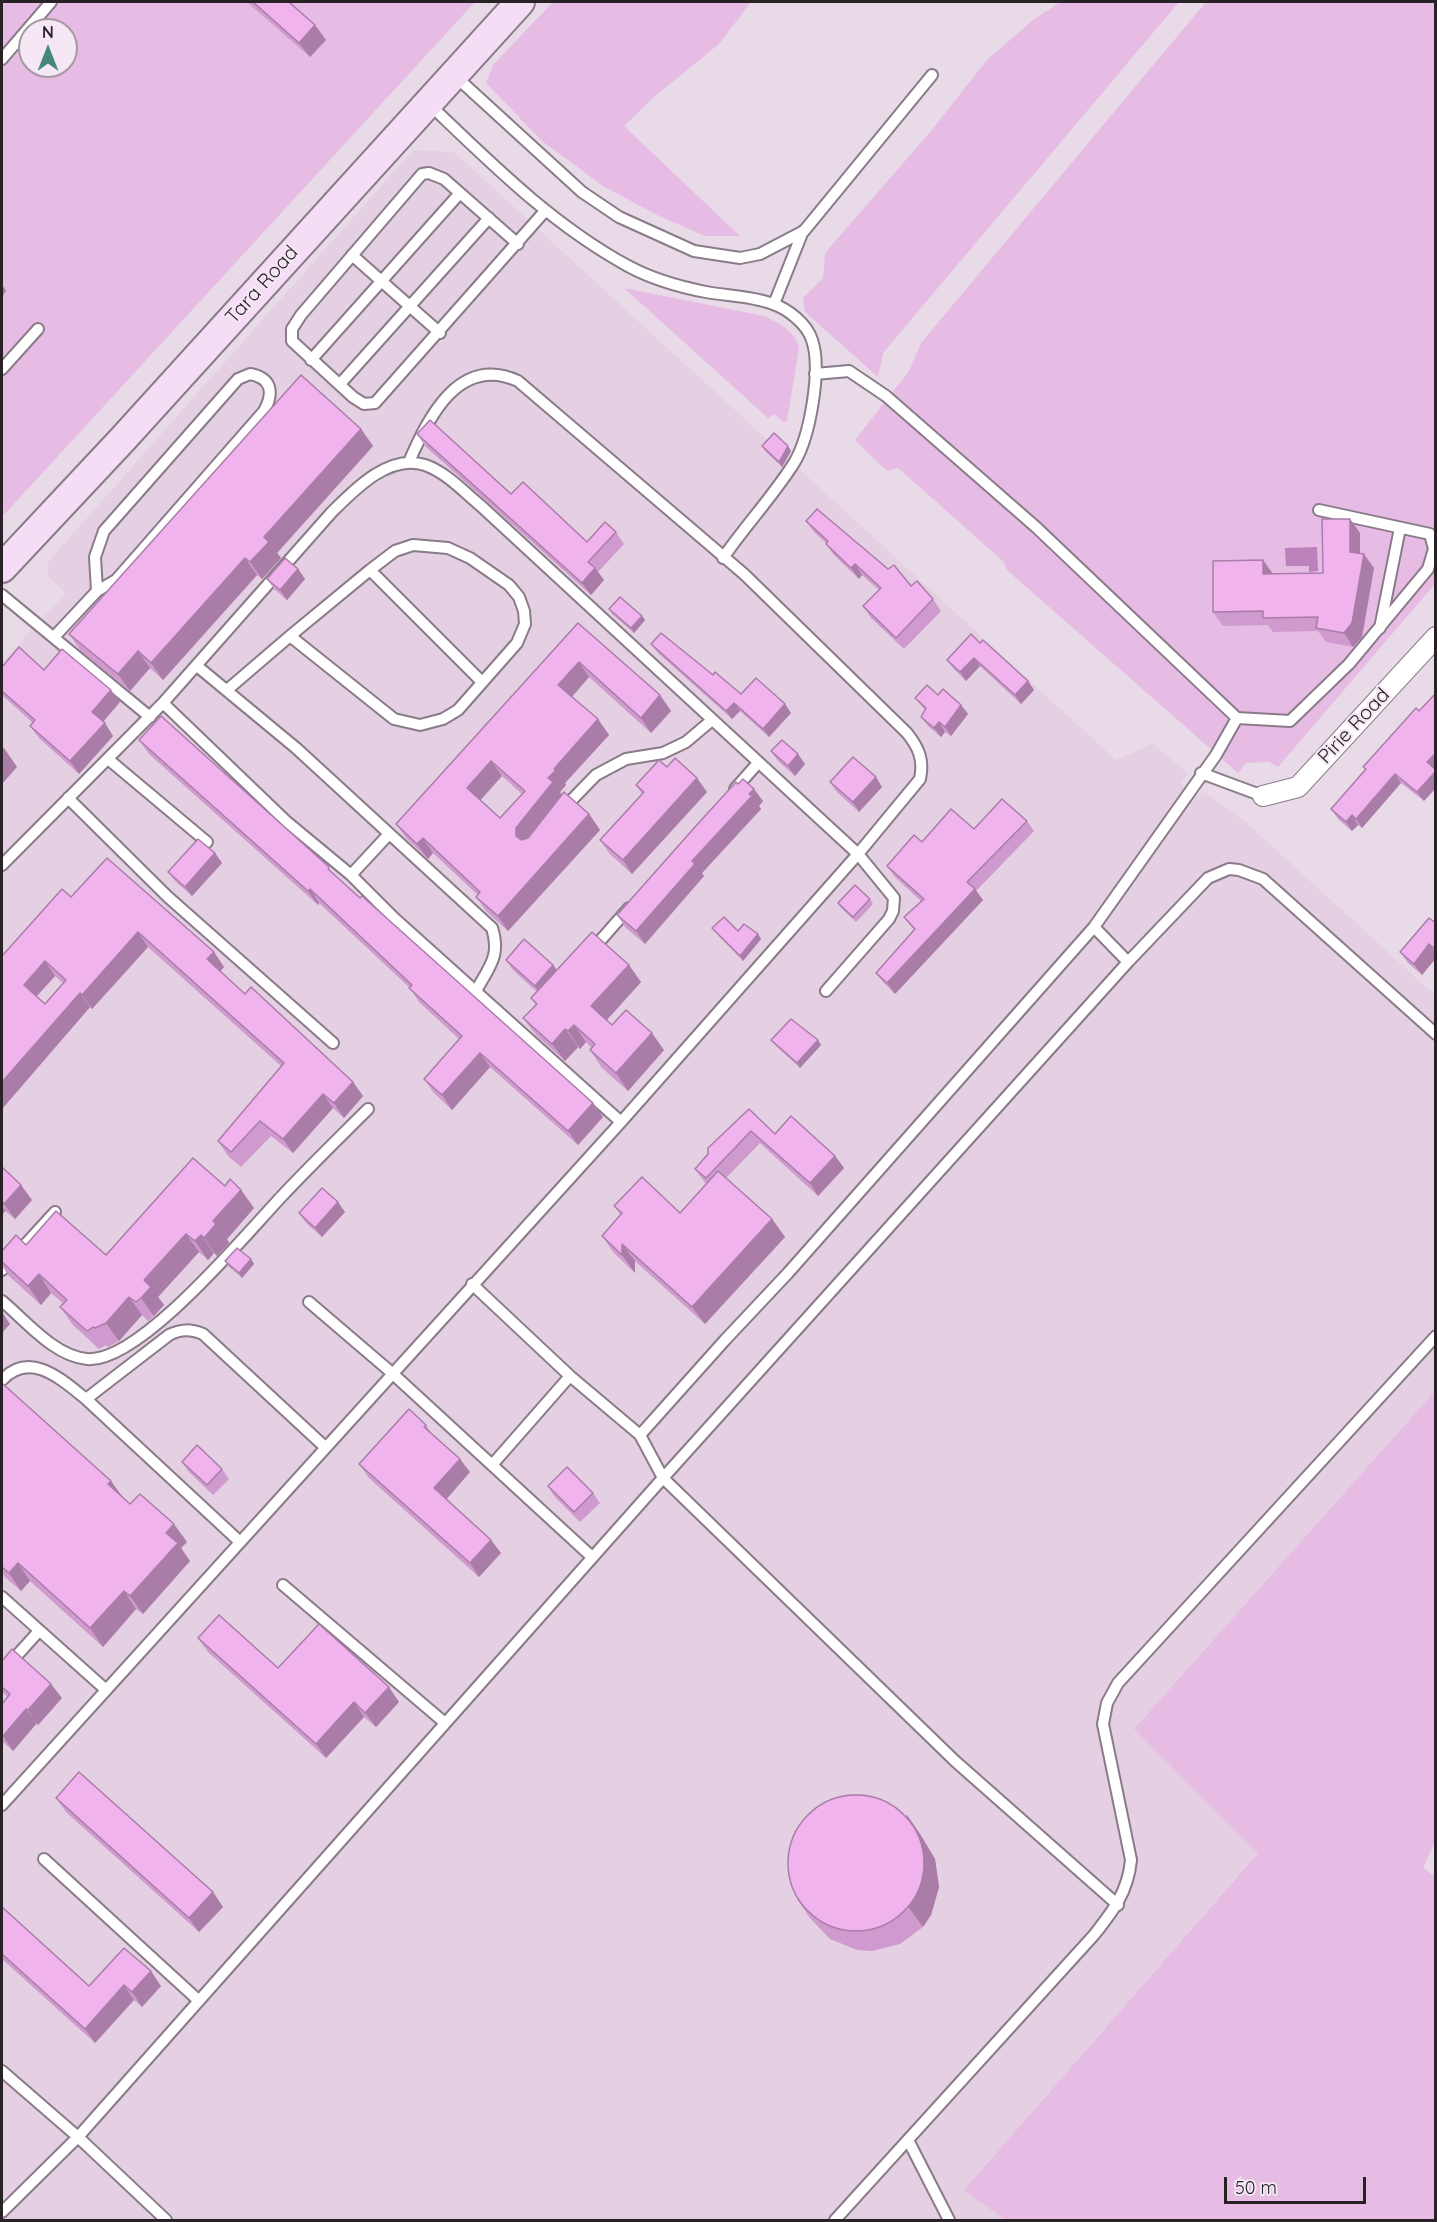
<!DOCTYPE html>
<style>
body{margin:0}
#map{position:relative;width:1437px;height:2222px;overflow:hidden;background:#e9dae8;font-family:Quicksand,sans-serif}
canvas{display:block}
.frame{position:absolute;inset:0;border:3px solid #282227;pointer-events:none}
.north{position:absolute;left:18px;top:18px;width:60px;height:60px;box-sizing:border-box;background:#f6e7f5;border:2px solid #a498a3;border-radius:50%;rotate:0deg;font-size:16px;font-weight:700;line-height:24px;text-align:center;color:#282227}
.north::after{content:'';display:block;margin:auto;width:21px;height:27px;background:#458779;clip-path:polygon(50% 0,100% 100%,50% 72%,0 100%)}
.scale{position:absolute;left:1224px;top:2177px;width:142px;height:27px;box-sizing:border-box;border:3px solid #282227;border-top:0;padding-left:8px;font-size:18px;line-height:21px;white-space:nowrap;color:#282227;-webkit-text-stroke:4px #f6e7f5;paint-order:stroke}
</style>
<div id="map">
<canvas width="1437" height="2222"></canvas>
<div class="frame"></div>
<div class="north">N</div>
<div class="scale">50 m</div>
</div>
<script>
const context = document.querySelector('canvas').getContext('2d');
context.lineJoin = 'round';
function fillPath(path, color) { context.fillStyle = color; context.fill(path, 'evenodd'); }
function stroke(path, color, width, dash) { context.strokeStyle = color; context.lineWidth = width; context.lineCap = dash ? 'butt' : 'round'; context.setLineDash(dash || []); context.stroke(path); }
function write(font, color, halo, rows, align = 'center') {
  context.font = font + ' Quicksand,sans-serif'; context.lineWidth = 4.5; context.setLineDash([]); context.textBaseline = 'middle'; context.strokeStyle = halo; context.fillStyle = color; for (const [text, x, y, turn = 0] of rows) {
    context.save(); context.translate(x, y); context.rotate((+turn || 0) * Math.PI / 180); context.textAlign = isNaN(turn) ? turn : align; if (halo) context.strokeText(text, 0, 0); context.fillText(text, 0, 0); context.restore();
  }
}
fillPath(new Path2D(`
 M413 150 454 152 1116 760 1153 744 1188 773 1181 783 1189 791 1197 797 1203 791 1242 819 1435 995V1391L1134 1729 1258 1852 964 2190 1005 2220H2V662L66 593 48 576V562Z`), '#e4cfe3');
fillPath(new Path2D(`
 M2 2H475L2 517ZM30 30H66V66H30Z
 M553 2H751L719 44 654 97 624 126 740 236H705L657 215 603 186 542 141 486 83 493 65Z
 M1060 2H1179L883 353 878 377 805 312 803 298 823 278 825 253 931 131 987 60 1033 20Z
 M1206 2H1435V584L1278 767 1269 762 1246 763 1238 773 1007 570 1003 561 898 468 887 471 855 440 909 371 921 343Z
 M624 288 764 316C780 324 794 330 799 348L787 421 784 422 774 414 768 418Z
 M1435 1391 1436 1839 1423 1868 1436 1877 1435 2220H1005L964 2190 1258 1853 1134 1729Z`), '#e6bce4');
fillPath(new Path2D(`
 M1317 547 1318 571 1309 572V566H1286L1285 548Z`), '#bb81ba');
const lane = new Path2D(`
 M2 59 51 2
 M454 75 582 192 619 217 694 251 740 258 760 254 804 231 932 75
 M428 103C491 163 551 224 628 266 652 279 680 287 706 292 728 296 752 296 773 304 788 309 807 324 812 340 822 369 810 437 794 463 774 495 745 526 723 558
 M518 244 444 179 429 173 422 174 301 315 292 329V341L353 397 364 404 375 403 545 211
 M352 255 440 333
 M774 304 803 231
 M311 360 460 193
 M2 369 38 329
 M340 384 489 218
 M370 570 482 682
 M2 595 150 717
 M1380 628 1400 528
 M54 637 97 591 116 580 264 411C274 393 272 378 250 374L238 379 104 531 95 557 97 591
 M197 666 296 748 492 928C501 956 489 967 476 991
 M227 690 290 636 370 570 395 551 413 545 448 548 470 558 509 585 519 597 524 611 525 624 517 643 458 710 443 719 420 725 394 719 290 636
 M163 703 287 822 351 875 394 918 621 1122
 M1237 718 1290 721 1349 664 1428 569 1434 549 1430 534 1319 510
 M108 759 207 842
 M1201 773 1263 796
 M735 789 758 763
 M68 798 168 897 333 1043
 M562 810 596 775 626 759 663 753 686 742 712 720
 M2 865 163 703 331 513C354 490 389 453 425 465 446 472 465 493 481 506L858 854 894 898 893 911 889 919 826 991
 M351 875 389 834
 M1094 927 1128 962
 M592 950 629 908
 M2 1270 55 1212
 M472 1284 570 1376 640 1435 663 1478 955 1761 1118 1905
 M2 1301C26 1321 54 1356 87 1359 139 1364 246 1234 282 1196 310 1166 339 1138 368 1109
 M309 1302 392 1373 592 1557
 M2 1380C30 1350 61 1379 86 1399L240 1542
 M86 1399 169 1335C181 1329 190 1329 203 1334L325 1447
 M640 1435 725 1340 788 1273 1094 927 1216 755 1237 718 1037 528 886 396 849 371 815 374
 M492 1465 570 1376
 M283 1585 445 1723
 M2 1597 105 1689
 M2 1672 39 1631
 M2 1805 621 1122 858 854 920 779C924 760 919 748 907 733L744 574 518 381C459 354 428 418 409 462
 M44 1859 198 2000
 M2 2071 78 2137 166 2220
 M908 2140 949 2220
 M2 2212 78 2137 663 1478 1128 962 1208 878 1229 869 1239 870 1263 879 1436 1034
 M835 2220 1094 1935C1113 1911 1128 1892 1131 1860L1103 1724 1107 1703 1118 1683 1436 1336`);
const street = new Path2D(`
 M1263 796 1298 787 1436 637`);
const secondary = new Path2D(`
 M2 568 122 440 520 2`);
stroke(lane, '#897b88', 14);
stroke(street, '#897b88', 22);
stroke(secondary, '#897b88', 32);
stroke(lane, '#fff', 10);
stroke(street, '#fff', 20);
stroke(secondary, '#f5def5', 28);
fillPath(new Path2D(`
 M247 2H289L315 25 326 40 310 57Z
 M361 429 373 446 277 553 281 558 262 579 257 575 163 680 150 668 130 691 81 651 69 634Z
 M417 434 587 542 616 532 624 544 598 572 604 580 591 595 425 446Z
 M762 446H788L791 451 782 467 765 451Z
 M1350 519 1360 533V553L1374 568 1362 637 1353 647 1326 642 1318 631 1273 632 1268 625 1223 626 1213 612 1272 574 1323 573Z
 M806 521 888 569 911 586 933 599 941 611 904 649 871 618 863 606 879 590 862 575 859 579 834 555 826 544V543L814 532Z
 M298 569 305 579 287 600 274 589 267 579Z
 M609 609 642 616 645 620 634 633 612 614Z
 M578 623 660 695 671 711 651 733 589 677 572 697 609 735 565 783 566 785 560 792 562 795 589 814 600 830 508 931 487 912 476 897 478 895 433 853 428 859 407 839 396 824ZM502 776 522 794 500 818 480 800Z
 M980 643 1028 681 1034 690 1021 704 980 666 966 681 953 668 947 660Z
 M651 644 713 675 741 694 785 704 791 713 769 737 740 711 732 719 657 652Z
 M2 667 44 670 120 702 103 722 113 736 79 774 39 738 30 726 33 723 2 695Z
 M938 695 961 705 968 714 951 736 945 732 941 737 928 726 921 717 925 710 915 698Z
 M1419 711 1424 801 1401 783 1362 828 1358 825 1352 831 1338 819 1331 809 1365 770 1363 767Z
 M139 740 336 877 593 1103 603 1117 578 1145 490 1067 452 1110 434 1093 424 1079 459 1039 419 1002 410 988 319 903 318 905 149 754Z
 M771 751 805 764 795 776 778 761Z
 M667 767 707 792 632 874 610 854 600 840 642 794 636 785Z
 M830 782 882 787 859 812 837 792Z
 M738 784 763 801 759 806 761 809 702 873 704 876 645 944 626 928 617 915Z
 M1027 821 1034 831 976 891 983 900 895 994 884 983 876 973 914 930 904 917 921 901 895 877 887 866 922 842 974 829Z
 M215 853 222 863 192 896 175 881 168 872Z
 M71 897 214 952 224 967 220 971 245 994 353 1082 363 1096 344 1118 333 1108 293 1153 271 1136 241 1167 228 1156 218 1141 281 1066 148 947 92 1009 90 1007 2 1109V956ZM55 976 63 983 45 1004 37 996Z
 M870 899 873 904 856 922 841 908 838 903Z
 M1436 923V958L1422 975 1408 963 1400 952Z
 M712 928 738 931 758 934 761 939 743 961 716 933Z
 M506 960 553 965 557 970 641 982 607 1020 612 1025 664 1050 628 1091 602 1068 590 1050 592 1048 586 1042 580 1049 578 1047 565 1061 536 1035 523 1018 536 1005 531 998 537 992 513 970Z
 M771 1040 821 1045 800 1068 775 1045Z
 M749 1109 775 1134 835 1156 844 1168 818 1196 760 1143 726 1178 772 1219 785 1237 705 1324 635 1261V1273L614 1253 602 1236 621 1215 614 1206 680 1213 706 1184 695 1169Z
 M2 1167 32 1200 15 1219 5 1211 2 1215Z
 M225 1186 241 1190 254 1208 227 1239 229 1243 217 1256 214 1253 208 1260 199 1252 158 1297 164 1305 154 1316 148 1321 142 1315 119 1341 108 1347 106 1345 99 1349 73 1325 60 1307 63 1303 51 1293 41 1305 9 1276 2 1266V1251L26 1245 106 1255Z
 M345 1212 322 1237 306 1223 299 1213Z
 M251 1259 254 1264 242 1278 228 1266 225 1261Z
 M2 1386 130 1504 187 1542 181 1548 190 1561 143 1614 136 1609 103 1647 30 1581 21 1591 5 1577 2 1572Z
 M426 1425 432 1434 470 1472 446 1499 501 1553 479 1577 369 1478 359 1464Z
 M182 1462 222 1469 229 1479 213 1495 189 1472Z
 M548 1486 593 1493 600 1503 580 1522 554 1496Z
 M198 1638 278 1668 399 1702 376 1727 364 1717 326 1758 208 1652Z
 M2 1661 62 1698 38 1725 37 1723 13 1751 2 1741V1704L7 1697 2 1691Z
 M56 1798 213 1892 223 1907 199 1932 66 1812Z
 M907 1815 920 1834 935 1859 939 1887 931 1915 923 1927 900 1944 872 1951 857 1950 830 1939 810 1918 797 1899Z
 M2 1907 89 1986H161L142 2007 134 2000 95 2043 2 1959Z`), '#cf9acd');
fillPath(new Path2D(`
 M315 25 326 40 310 57 299 43Z
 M2 284 6 291 2 297Z
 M361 429 373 446 277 553 281 558 262 579 250 562 264 537Z
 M788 446 791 451 782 467 779 462Z
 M1350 519 1360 533V565L1350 552Z
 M1364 554 1374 568 1362 637 1353 647 1344 633Z
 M245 558 257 575 163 680 151 663Z
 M1263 560 1273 574H1263Z
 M855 564 862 575 859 579 851 568Z
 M595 568 604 580 591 595 582 583Z
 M298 569 305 579 287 600 280 590Z
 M642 616 645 620 634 633 631 628Z
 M138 651 150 668 130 691 118 674Z
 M974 658 980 666 966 681 960 672Z
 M579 662 589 677 569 700 558 685Z
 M1028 681 1034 690 1021 704 1015 695Z
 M111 690 120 702 101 724 92 712Z
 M660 695 671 711 651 733 641 718Z
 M734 703 740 711 732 719 726 711Z
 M785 704 791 713 769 737 763 729Z
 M961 705 968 714 951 736 945 727Z
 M598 719 609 735 565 783 566 785 560 792 563 797 526 851 516 836V828L554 769Z
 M939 722 945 732 941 737 934 728Z
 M105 723 113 736 79 774 70 761Z
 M4 748 17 767 2 784V750Z
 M1436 753V770L1427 762Z
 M798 754 805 764 795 776 788 766Z
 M491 761 502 776 478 803 467 788Z
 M1436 771V788L1424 801 1417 792Z
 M1395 774 1401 783 1362 828 1356 819Z
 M876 777 882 787 859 812 853 802Z
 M697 778 707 792 632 874 623 860Z
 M754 789 763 801 759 806 761 809 702 873 704 876 645 944 636 931 692 861Z
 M589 814 600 830 508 931 498 916Z
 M1352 815 1358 825 1352 831 1346 822Z
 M423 838 433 853 428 859 417 844Z
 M215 853 222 863 192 896 185 887Z
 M310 889 319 903 318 905 308 891Z
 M975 889 983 900 895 994 887 983Z
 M138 932 148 947 92 1009 82 995Z
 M758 934 761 939 743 961 740 956Z
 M1429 944 1436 953V958L1422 975 1414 964Z
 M214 952 224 967 218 974 207 959Z
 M45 961 55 976 34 999 24 985Z
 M553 965 560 975 541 996 535 986Z
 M629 965 641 982 603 1024 591 1006Z
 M80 993 90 1007 2 1109V1082Z
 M574 1025 586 1042 580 1049 568 1031Z
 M565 1029 578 1047 565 1061 552 1044Z
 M652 1033 664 1050 628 1091 616 1073Z
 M818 1040 821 1045 800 1068 797 1063Z
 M480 1053 490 1067 452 1110 442 1095Z
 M353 1082 363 1096 344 1118 334 1103Z
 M323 1094 333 1108 293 1153 283 1139Z
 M593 1103 603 1117 578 1145 568 1131Z
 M835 1156 844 1168 818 1196 810 1183Z
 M21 1185 32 1200 15 1219 4 1204Z
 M241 1190 254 1208 227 1239 229 1243 217 1256 204 1238 213 1221Z
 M338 1202 345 1212 322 1237 315 1228Z
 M2 1205 5 1211 2 1215Z
 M772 1219 785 1237 705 1324 692 1307Z
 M186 1234 199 1252 158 1297 164 1305 154 1316 141 1298 144 1280Z
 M201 1235 214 1253 208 1260 195 1241Z
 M622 1244 635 1261V1273L622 1255Z
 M251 1259 254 1264 242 1278 239 1273Z
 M39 1274 51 1293 41 1305 28 1286Z
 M129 1297 142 1315 119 1341 106 1323Z
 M2 1312 10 1324 2 1333Z
 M460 1459 470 1472 444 1502 434 1488Z
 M111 1481 124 1499 108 1484Z
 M174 1524 187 1542 181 1548 190 1561 143 1614 130 1596 166 1533Z
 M491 1540 501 1553 479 1577 470 1563Z
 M18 1563 30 1581 21 1591 9 1573Z
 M124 1591 136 1609 103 1647 90 1628Z
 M51 1684 62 1698 38 1725 28 1710Z
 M389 1687 399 1702 376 1727 365 1713Z
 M354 1702 364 1717 326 1758 316 1744Z
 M26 1709 37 1723 13 1751 3 1736Z
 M907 1815 920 1834 935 1859 939 1887 931 1915 923 1927 909 1908Z
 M213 1892 223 1907 199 1932 189 1918Z
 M151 1971 161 1986 142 2007 132 1992Z
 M124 1985 134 2000 95 2043 85 2029Z`), '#a97da7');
const building = new Path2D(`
 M253 2H289L315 25 299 43Z
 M301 375 361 429 264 537 269 542 250 562 245 558 151 663 138 651 118 674 69 634Z
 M430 420 511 494 523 482 587 542 605 522 616 532 588 562 595 568 582 583 417 434Z
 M774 433 788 446 779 462 762 446Z
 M817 509 888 569 894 565 911 586 917 581 933 599 896 638 863 606 881 588 855 564 851 568 826 544 828 541 806 521Z
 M1322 519H1350V552L1364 554 1352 623 1344 633 1316 628 1318 617 1263 618V611L1213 612V561L1263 560V574L1323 573Z
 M285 558 298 569 280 590 267 579Z
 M620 597 642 616 631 628 609 609Z
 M578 623 660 695 641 718 579 662 558 685 598 719 554 769 556 770 548 778 553 782 516 828V836L521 840 528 838 564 792 589 814 498 916 476 897 480 892 423 838 417 844 396 824ZM491 761 525 791 500 818 467 788Z
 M661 633 713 675 715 672 741 694 756 678 785 704 763 729 734 703 726 711 651 644Z
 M971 634 980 643 983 640 1028 681 1015 695 974 658 960 672 947 660Z
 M19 647 44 670 62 649 111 690 92 712 105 723 70 761 30 726 35 720 2 691V667Z
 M927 685 938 695 943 689 961 705 945 727 939 722 934 728 921 717 926 708 915 698Z
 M1436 693V753L1427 762 1436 770V771L1417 792 1395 774 1356 819 1352 815 1346 822 1331 809 1366 769 1363 767 1416 708 1419 711Z
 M161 716 329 867 328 869 360 898 362 896 593 1103 568 1131 480 1053 442 1095 424 1079 462 1036 409 988 412 985 310 889 308 891 139 740Z
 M782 740 798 754 788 766 771 751Z
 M853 757 876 777 853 802 830 782Z
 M675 758 697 778 623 860 600 840 644 792 636 785 659 760 667 767Z
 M743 779 754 789 749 794 752 796 692 861 695 864 636 931 617 915 695 827 736 782 738 784Z
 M1002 799 1027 821 967 882 975 889 887 983 876 973 915 929 904 917 924 899 887 866 914 835 922 842 951 809 974 829Z
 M198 839 215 853 185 887 168 872Z
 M107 858 214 952 207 959 245 994 251 987 353 1082 334 1103 323 1094 283 1139 260 1121 231 1152 218 1141 284 1063 138 932 82 995 80 993 2 1082V956L62 889 71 897ZM45 961 66 980 45 1004 24 985Z
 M855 885 870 899 853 917 838 903Z
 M724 917 738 931 744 924 758 934 740 956 712 928Z
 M1429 918 1436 923V950L1429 944 1414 964 1400 952Z
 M592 932 629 965 591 1006 612 1025 626 1010 652 1033 616 1073 590 1050 595 1044 574 1025 568 1031 565 1029 552 1044 523 1018 537 1004 531 998Z
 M524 939 553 965 535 986 506 960Z
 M791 1019 818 1040 797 1063 771 1040Z
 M749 1109 775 1134 791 1116 835 1156 810 1183 751 1131 706 1178 695 1169 708 1154V1148Z
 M193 1158 225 1186 230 1179 241 1190 213 1221 216 1224 204 1238 201 1235 195 1241 186 1234 144 1280 151 1287 141 1298 136 1302 129 1297 106 1323 95 1328 93 1327 87 1331 60 1307 67 1300 39 1274 28 1286 2 1262V1251L16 1235 26 1245 56 1211 106 1255Z
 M2 1167 21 1185 4 1204 2 1201Z
 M718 1171 772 1219 692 1307 622 1244V1255L602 1236 622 1213 614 1206 642 1177 680 1213Z
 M322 1188 338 1202 315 1228 299 1213Z
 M237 1248 251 1259 239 1273 225 1261Z
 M3 1384 111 1481 108 1484 130 1504 140 1494 174 1524 166 1533 178 1543 130 1596 124 1591 90 1628 18 1563 9 1573 2 1567V1386Z
 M409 1409 426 1425 424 1427 460 1459 434 1488 491 1540 470 1563 359 1464Z
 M197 1445 222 1469 207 1485 182 1462Z
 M567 1467 593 1493 574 1512 548 1486Z
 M219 1615 278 1668 319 1624 389 1687 365 1713 354 1702 316 1744 198 1638Z
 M12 1649 51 1684 28 1710 26 1709 3 1736 2 1735V1704L10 1694 2 1687V1661Z
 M79 1772 213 1892 189 1918 56 1798Z
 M788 1863a68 68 0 1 1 136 0a68 68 0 1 1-136 0Z
 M2 1907 89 1986 124 1948 151 1971 132 1992 124 1985 85 2029 2 1954Z`);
fillPath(building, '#f1b3ee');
stroke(building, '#a97da7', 1.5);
write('20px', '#282227', '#f6e7f5', [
 ["Tara Road",262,285,-48],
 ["Pirie Road",1354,726,-47]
]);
</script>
